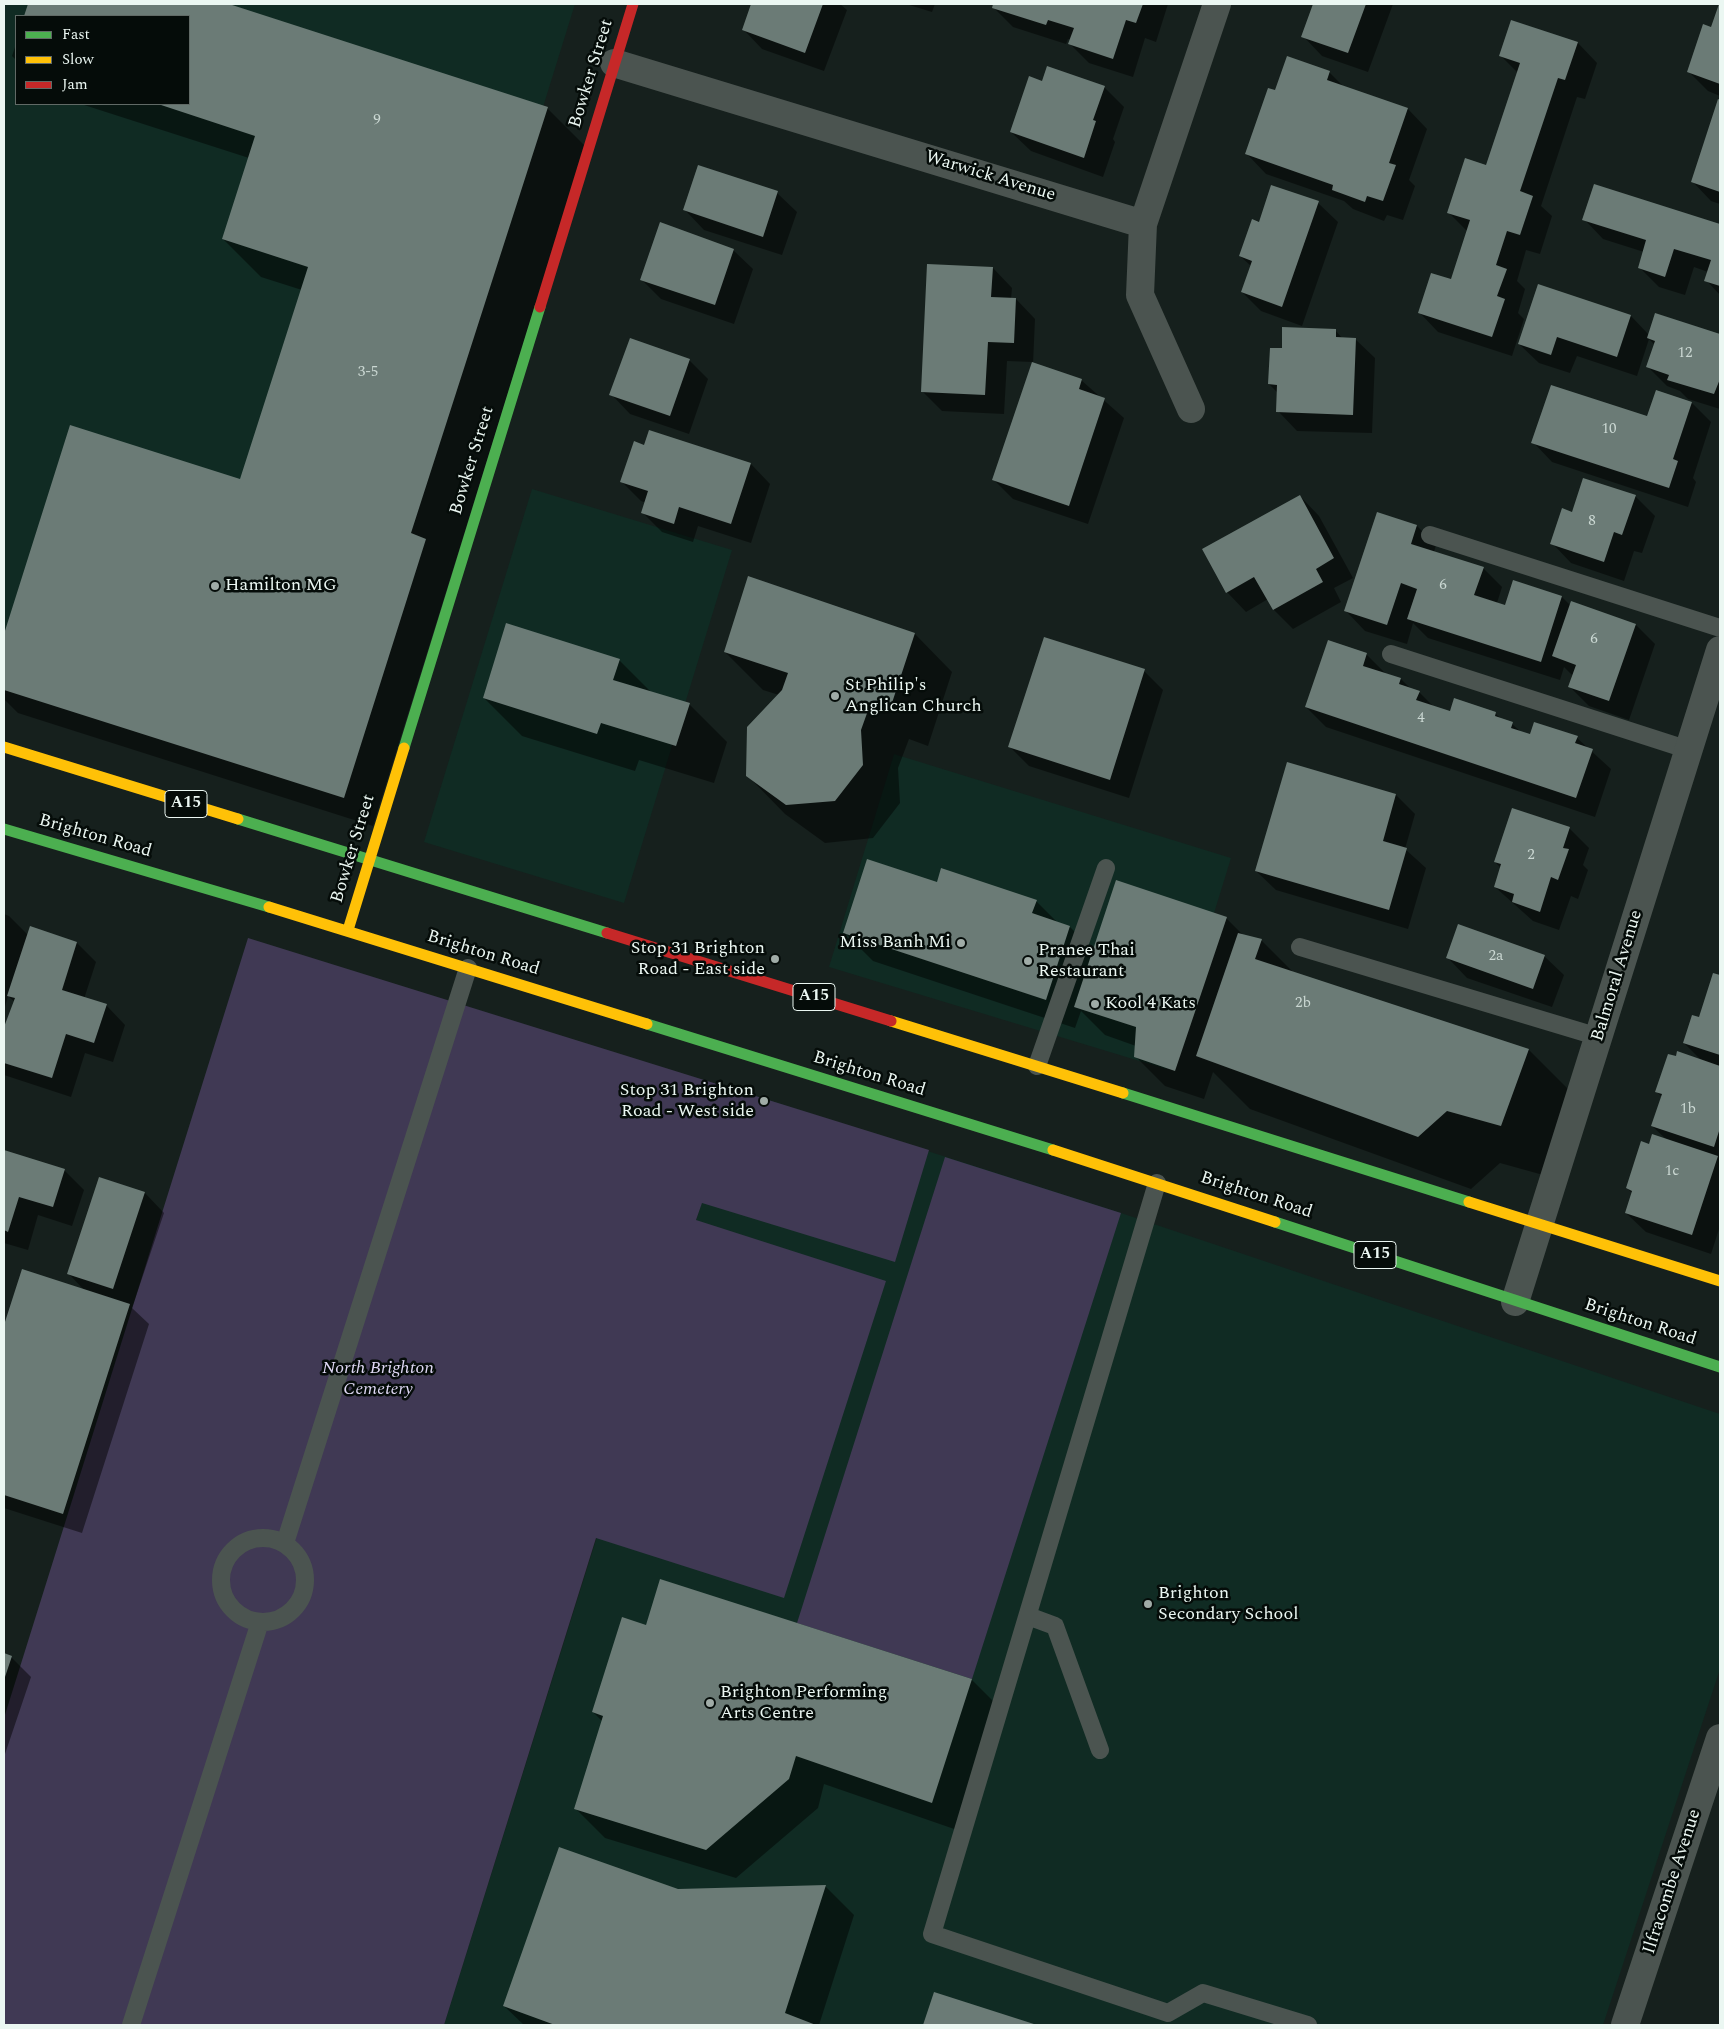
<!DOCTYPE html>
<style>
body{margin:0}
#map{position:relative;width:1724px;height:2029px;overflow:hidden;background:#16201d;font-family:Spectral,serif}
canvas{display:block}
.frame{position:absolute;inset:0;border:5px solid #ebf7f2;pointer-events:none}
.legend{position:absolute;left:15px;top:15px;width:175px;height:90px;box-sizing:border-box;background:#050c09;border:1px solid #616a66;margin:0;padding:6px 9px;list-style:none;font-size:15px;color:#ebf7f2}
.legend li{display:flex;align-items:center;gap:10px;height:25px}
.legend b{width:25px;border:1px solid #616a66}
</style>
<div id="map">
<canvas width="1724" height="2029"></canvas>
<div class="frame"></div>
<ul class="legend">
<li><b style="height:6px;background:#4caf50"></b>Fast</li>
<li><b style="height:6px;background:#ffc107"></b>Slow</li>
<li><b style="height:6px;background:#c62828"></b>Jam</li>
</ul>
</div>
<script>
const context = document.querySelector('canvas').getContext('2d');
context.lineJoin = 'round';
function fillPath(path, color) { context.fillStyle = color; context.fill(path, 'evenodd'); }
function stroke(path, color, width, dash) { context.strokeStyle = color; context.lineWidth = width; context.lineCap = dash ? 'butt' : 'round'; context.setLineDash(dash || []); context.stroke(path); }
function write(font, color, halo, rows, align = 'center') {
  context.font = font + ' Spectral,serif'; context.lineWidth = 5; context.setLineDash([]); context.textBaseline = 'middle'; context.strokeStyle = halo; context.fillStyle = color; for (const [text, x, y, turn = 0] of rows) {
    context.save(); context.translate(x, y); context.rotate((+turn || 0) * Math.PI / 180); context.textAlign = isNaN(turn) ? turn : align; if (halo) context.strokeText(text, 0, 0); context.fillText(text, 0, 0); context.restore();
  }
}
fillPath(new Path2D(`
 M4 4H575L332 787 4 685ZM16 16H189V104H16Z
 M532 489 732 550 624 903 424 842Z
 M894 754 1231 858 1166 1069 829 967Z
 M737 1090 1121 1213 1720 1414V1669L1603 2025H444Z`), '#102b23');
fillPath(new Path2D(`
 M248 938 929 1150 895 1262 702 1203 696 1220 886 1281 784 1598 596 1538 444 2025H4V1718Z
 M945 1157 1121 1213 972 1679 797 1623Z`), '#403954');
fillPath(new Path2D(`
 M29 4H225L547 108 585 146 373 826 18 713 4 699V638L71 427 246 483 302 290 261 277 223 239 249 158 81 104H189V16H25Z
 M752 4H840L847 10 824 71 762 49 743 29Z
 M906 4H935L932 12Z
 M994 4H1168L1156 42 1145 38 1133 77 1089 63 1070 44 1071 40 1068 39 1066 44 1013 27 993 7Z
 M1315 4H1393L1368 72 1322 56 1303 36Z
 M1720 5V96L1708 91 1689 72 1712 29Z
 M1512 22 1578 43 1597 63 1585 99 1577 97 1541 206 1552 216 1540 254 1526 250 1517 281 1525 289 1518 313 1524 319 1512 356 1438 332 1419 312 1452 281 1468 232 1448 212 1487 167 1518 73 1501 56Z
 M16 44V60L12 56Z
 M1329 72 1344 87 1408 109 1427 129 1409 180 1415 186 1403 220 1387 215 1384 221 1353 209 1344 201 1266 174 1247 154 1276 92Z
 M1043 82 1104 87 1124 107 1113 139 1115 142 1103 177 1031 151 1011 132Z
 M1719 101H1720V204L1711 201 1692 181Z
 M1595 185 1720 225V295L1706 280 1708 272 1694 267 1685 295 1659 287 1639 267 1644 252 1603 239 1584 219Z
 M1272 187 1318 203 1338 222 1302 326 1261 311 1242 292 1251 266 1240 256 1260 223Z
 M777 193 797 212 782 255 704 230 685 210Z
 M733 250 753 269 734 324 661 299 641 279Z
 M993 268 1012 288 1011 299H1016L1035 319 1033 364 1081 380 1124 418 1088 524 1013 499 994 480 1033 362 1007 361 1004 414 942 411 922 391Z
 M1539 286 1631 316 1649 335 1656 314 1720 336V409L1688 399 1680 391 1667 386 1648 367 1655 345 1649 339 1637 376 1577 356 1570 373 1539 363 1519 344Z
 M1335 330 1343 339H1355L1375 358 1372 433 1297 431 1278 411V393L1269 384 1283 350Z
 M689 360 708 379 689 434 630 414 611 394Z
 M1692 403 1711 422 1693 478 1696 482 1688 507 1552 462 1533 442 1648 418Z
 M644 446 751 464 770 484 751 543 698 526 693 542 662 532 643 513 646 503 641 501 622 482Z
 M1300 496 1319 516 1353 578 1334 588 1341 602 1293 629 1274 610 1268 599 1246 612 1227 592Z
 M1635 496 1655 516 1642 553 1634 551 1624 581 1571 563 1552 543 1573 513Z
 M1417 526 1436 545 1434 552 1483 568 1502 587 1497 603 1506 606 1562 597 1571 606 1636 625 1655 644 1629 720 1589 706 1570 687 1572 675 1564 667 1560 680 1428 638 1413 623 1407 644 1365 631 1346 611Z
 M749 577 915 634 952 672 928 746 909 739 898 768 900 803 873 838 825 843 785 814 747 775 779 695 763 690 725 652Z
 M1366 654 1386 674 1401 679 1411 689 1419 692 1434 707 1451 713 1496 714 1502 720 1512 724 1521 732 1531 736 1577 738 1611 769 1595 817 1326 727 1306 707Z
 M619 660 652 693 689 704 727 742 714 783 639 760 635 771 522 736 484 698Z
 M1144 671 1163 690 1129 798 1029 766 1010 747Z
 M1396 795 1415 814 1405 849 1426 868 1408 929 1276 890 1256 871Z
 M1513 809 1570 829 1589 848 1583 865 1588 870 1578 899 1571 896 1559 930 1533 921 1495 887 1501 868 1495 862Z
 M938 883 1036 901 1058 923 1070 927 1094 951 1226 918 1244 936 1262 941 1294 973 1529 1050 1582 1103 1554 1178 1500 1163 1471 1189 1250 1109 1213 1072 1204 1099 1165 1086 1136 1057V1046L1105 1035 1081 1011 1075 1028 873 961 844 932Z
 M4 914 9 916 28 935 77 943 96 962 84 999 106 1005 125 1025 113 1062 85 1053 71 1097 4 1075V1029H6L15 1002 8 996 4 1010Z
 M1544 956 1564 975 1552 1007 1467 978 1448 958Z
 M1714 975 1720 977V1226L1711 1254 1646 1232 1626 1213 1632 1193 1627 1188 1649 1145 1667 1140 1652 1126 1662 1097 1657 1092 1702 1061 1684 1043 1699 1019Z
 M4 1151 64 1170 84 1190 72 1226 38 1215 28 1250 4 1243Z
 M100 1179 145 1193 164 1213 132 1308 149 1324 82 1533 4 1508V1329L23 1270 85 1291 69 1274Z
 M661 1580 972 1680 1001 1709 960 1831 824 1784 818 1808 736 1878 605 1838 576 1809 603 1722 593 1712 646 1626Z
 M4 1655 11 1657 31 1677 4 1757Z
 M825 1886 854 1915 819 2025H524L504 2006 678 1890Z
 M934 1994 1034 2025H924Z`), '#0007');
fillPath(new Path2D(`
 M28 4H229L548 107 411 533 426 539 344 798 4 690V634L70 425 240 479 308 267 222 239 255 136 158 104H189V16H24Z
 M751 4H823L805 53 742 30Z
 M993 4H1143L1136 23 1126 20 1113 59 1068 44 1074 28 1048 20 1046 25 992 8Z
 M1313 4H1366L1348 53 1301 37Z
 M1719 4H1720V84L1687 72 1703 24 1711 27Z
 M1511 20 1578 42 1565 80 1558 78 1520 191 1533 196 1520 235 1507 231 1496 265 1507 269 1497 296 1505 299 1492 337 1418 313 1431 273 1451 279 1470 220 1447 213 1465 158 1486 165 1520 63 1499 56Z
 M1287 56 1330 71 1327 80 1408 108 1389 163 1396 165 1383 201 1367 196 1365 202 1332 190 1333 185 1245 154 1268 88 1275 90Z
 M1047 66 1105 86 1093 120 1096 121 1084 158 1010 132 1029 76 1042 81Z
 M1718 99 1720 100V192L1691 182Z
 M698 165 778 191 763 237 683 210Z
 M1594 184 1720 224V286L1704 281 1711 260 1674 249 1665 277 1638 268 1646 240 1582 220Z
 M1271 185 1319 201 1282 307 1241 292 1252 261 1239 256 1252 219 1259 222Z
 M660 222 734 249 715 305 640 280Z
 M927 264 993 267 991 297 1016 298 1014 343 988 342 985 395 921 392Z
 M1538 284 1631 315 1617 357 1557 337 1551 355 1518 344Z
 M1655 313 1720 334V379L1714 394 1667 380 1669 375 1646 367 1655 341 1647 338Z
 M1282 327 1336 329V337L1356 338 1353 415 1276 412 1277 385 1268 384 1270 348H1282Z
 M630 338 690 359 670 416 609 395Z
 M1032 362 1082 379 1079 389 1105 398 1069 506 992 480Z
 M1551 385 1647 416 1656 390 1692 402 1673 459 1678 461 1669 488 1531 443Z
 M649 430 751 463 731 524 679 507 674 524 641 513 648 491 620 482 634 441 644 445Z
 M1583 478 1636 495 1622 535 1614 532 1604 562 1550 544 1562 508 1572 512Z
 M1300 495 1334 558 1316 569 1323 582 1273 610 1254 577 1226 593 1202 549Z
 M1377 512 1417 525 1411 544 1484 567 1474 595 1505 605 1513 580 1562 596 1541 662 1407 619 1417 589 1401 583 1387 625 1344 611Z
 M748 576 915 633 890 709 871 702 861 730 863 765 835 801 786 805 746 776 747 727 782 690 788 673 724 652Z
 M1571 601 1636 624 1609 701 1568 687 1576 665 1552 656Z
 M506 623 620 659 613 680 690 703 676 746 601 723 597 734 483 698Z
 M1044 637 1145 669 1110 780 1008 747Z
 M1328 640 1367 653 1363 666 1401 678 1399 684 1420 691 1416 700 1450 711 1454 698 1496 712 1495 716 1513 722 1511 728 1530 734 1534 722 1578 736 1575 743 1593 749 1576 798 1305 707Z
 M1287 762 1396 794 1383 841 1407 848 1389 910 1255 871Z
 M1512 808 1570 827 1563 848 1569 849 1558 880 1551 877 1540 912 1512 902 1514 894 1494 887 1501 864 1494 862Z
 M867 859 937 882 941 868 1037 900 1032 913 1070 926 1046 1000 843 933Z
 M1116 880 1227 917 1175 1071 1134 1057 1136 1027 1074 1007Z
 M1458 924 1545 955 1533 989 1446 958Z
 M30 926 77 942 62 990 107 1004 94 1043 66 1034 52 1078 4 1063V1027L15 998 7 996Z
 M1238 933 1262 939 1255 959 1529 1049 1501 1126 1447 1111 1418 1137 1196 1056Z
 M1713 973 1720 975V1055L1683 1043 1692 1015 1699 1017Z
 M1677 1051 1720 1066V1128L1714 1147 1651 1126 1662 1094 1655 1092 1668 1054 1676 1056Z
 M1652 1134 1718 1156 1692 1235 1625 1213 1632 1191 1626 1188 1641 1141 1649 1144Z
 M4 1150 65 1169 53 1207 19 1197 8 1232 4 1230Z
 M99 1177 145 1192 113 1289 67 1274Z
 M22 1269 130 1304 63 1514 4 1495V1325Z
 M660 1579 972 1679 932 1803 796 1756 789 1779 706 1850 574 1809 603 1716 592 1712 622 1617 646 1625Z
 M4 1653 12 1656 4 1680Z
 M559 1847 678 1889 826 1885 785 2013 816 2025H555L503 2006Z
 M934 1992 1037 2025H923Z`), '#6b7b76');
stroke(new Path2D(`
 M1430 535 1720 628
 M1391 654 1689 750
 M1300 947 1599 1037
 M1037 1066 1106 868
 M1157 1183 932 1934 1168 2013 1203 1993 1308 2025
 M221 1580a42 42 0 1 1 84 0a42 42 0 1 1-84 0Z
 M285 1543 468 968
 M1028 1616 1055 1626 1100 1750
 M131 2025 260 1622`), '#4b5450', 18);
stroke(new Path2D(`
 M614 63 1143 224 1217 4
 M1143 224 1140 295 1191 409
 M1515 1302 1720 650
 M1625 2025 1720 1738`), '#4b5450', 28);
stroke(new Path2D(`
 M404 748 540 307
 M238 819 607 933
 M4 829 269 907
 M647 1024 1053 1150
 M1123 1093 1469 1202
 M1275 1222 1720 1367`), '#4caf50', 11);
stroke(new Path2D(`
 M4 747 238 819
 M269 907 647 1024
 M348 930 404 748
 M891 1021 1123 1093
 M1053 1150 1275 1222
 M1469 1202 1720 1281`), '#ffc107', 11);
stroke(new Path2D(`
 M540 307 633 4
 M607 933 891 1021`), '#c62828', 11);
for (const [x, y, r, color] of [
 [215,586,5,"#a0aca7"],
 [835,696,5,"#a0aca7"],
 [961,943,5,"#a0aca7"],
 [775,959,5,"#a0aca7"],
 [1028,961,5,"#a0aca7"],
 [1095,1004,5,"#a0aca7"],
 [764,1101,5,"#a0aca7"],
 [1148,1604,5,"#a0aca7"],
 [710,1703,5,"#a0aca7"]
]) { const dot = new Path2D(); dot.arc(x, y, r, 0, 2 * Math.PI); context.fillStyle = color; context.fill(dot); stroke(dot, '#050c09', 2); }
write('15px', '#cbd8d3', null, [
 ["9",377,121],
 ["12",1685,354],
 ["3-5",368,373],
 ["10",1609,430],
 ["8",1592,522],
 ["6",1443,586],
 ["6",1594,640],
 ["4",1421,719],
 ["2",1531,856],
 ["2a",1496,957],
 ["2b",1303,1004],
 ["1b",1688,1110],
 ["1c",1672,1172]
]);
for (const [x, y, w] of [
 [186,804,42],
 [814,997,42],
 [1375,1255,42]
]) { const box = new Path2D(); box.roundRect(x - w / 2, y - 13.5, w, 27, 4); context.fillStyle = '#050c09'; context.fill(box); stroke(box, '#ebf7f2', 1); }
write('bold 16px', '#ebf7f2', null, [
 ["A15",186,804],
 ["A15",814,997],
 ["A15",1375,1255]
]);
write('18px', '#ebf7f2', '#050c09', [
 ["Bowker Street",592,74,-73],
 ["Warwick Avenue",990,177,17],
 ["Bowker Street",473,461,-73],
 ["Brighton Road",95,837,16],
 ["Bowker Street",354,849,-73],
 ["Brighton Road",483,954,17],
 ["Balmoral Avenue",1618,976,-73],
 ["Brighton Road",869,1075,17],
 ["Brighton Road",1256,1196,18],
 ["Brighton Road",1640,1323,18],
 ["Ilfracombe Avenue",1673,1882,-72]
]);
write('18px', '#ebf7f2', '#050c09', [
 ["Hamilton MG",225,586],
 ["St Philip's",845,686],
 ["Anglican Church",845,707],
 ["Miss Banh Mi",951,943,"right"],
 ["Stop 31 Brighton",765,949,"right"],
 ["Road - East side",765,970,"right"],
 ["Pranee Thai",1038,951],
 ["Restaurant",1038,972],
 ["Kool 4 Kats",1105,1004],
 ["Stop 31 Brighton",754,1091,"right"],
 ["Road - West side",754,1112,"right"],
 ["Brighton",1158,1594],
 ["Secondary School",1158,1615],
 ["Brighton Performing",720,1693],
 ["Arts Centre",720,1714]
], 'left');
write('italic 18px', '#dfd8f4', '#050c09', [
 ["North Brighton",378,1369],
 ["Cemetery",378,1390]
]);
</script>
